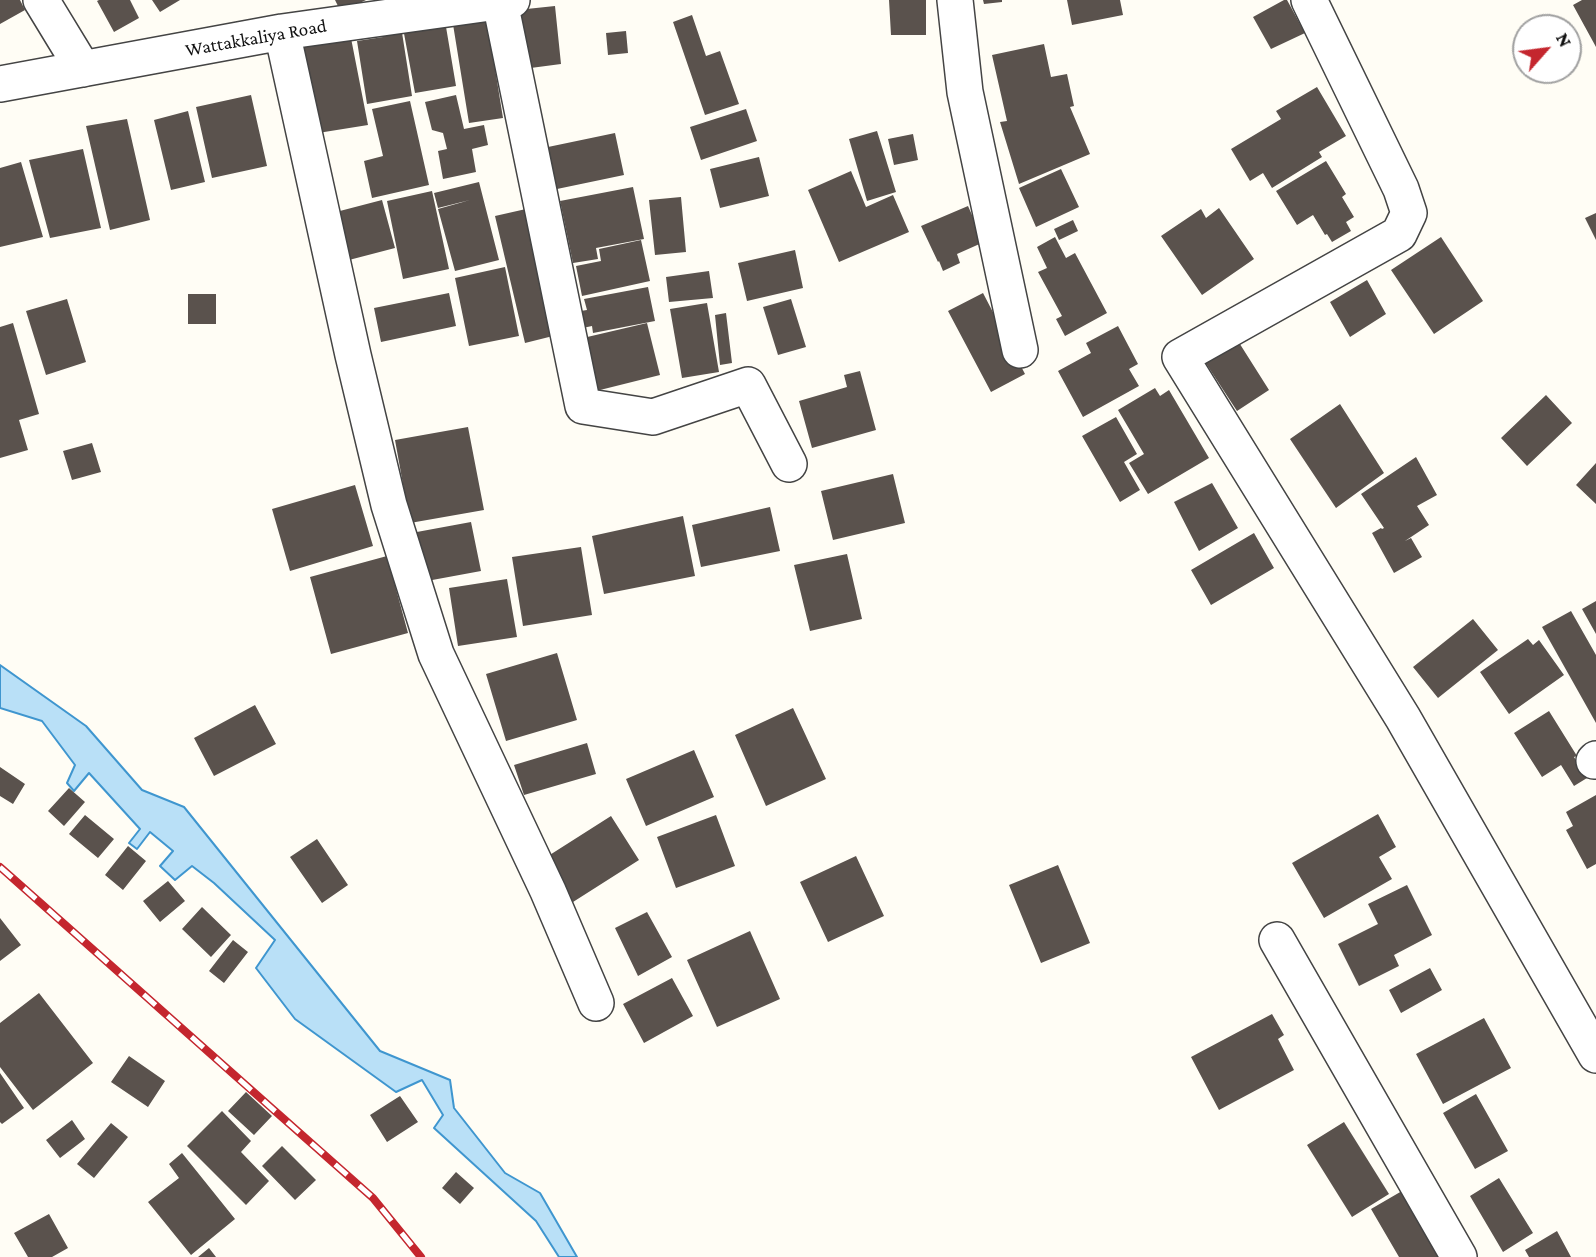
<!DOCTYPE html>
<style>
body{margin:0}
#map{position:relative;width:1596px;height:1257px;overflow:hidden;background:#fffdf5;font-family:"Crimson Pro",serif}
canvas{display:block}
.north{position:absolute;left:1512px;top:14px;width:70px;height:70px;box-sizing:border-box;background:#fff;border:2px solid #a0a0a0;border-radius:50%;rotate:62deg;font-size:19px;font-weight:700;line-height:28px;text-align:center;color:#111}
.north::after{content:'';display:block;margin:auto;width:24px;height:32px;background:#c4262e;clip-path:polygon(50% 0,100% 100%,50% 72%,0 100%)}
</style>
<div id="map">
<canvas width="1596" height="1257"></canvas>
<div class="north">N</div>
</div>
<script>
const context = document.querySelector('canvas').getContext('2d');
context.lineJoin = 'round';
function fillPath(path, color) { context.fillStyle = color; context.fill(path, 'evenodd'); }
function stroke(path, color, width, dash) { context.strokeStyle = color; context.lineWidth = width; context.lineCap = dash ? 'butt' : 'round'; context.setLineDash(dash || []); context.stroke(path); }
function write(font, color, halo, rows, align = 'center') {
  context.font = font + ' "Crimson Pro",serif'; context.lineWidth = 7; context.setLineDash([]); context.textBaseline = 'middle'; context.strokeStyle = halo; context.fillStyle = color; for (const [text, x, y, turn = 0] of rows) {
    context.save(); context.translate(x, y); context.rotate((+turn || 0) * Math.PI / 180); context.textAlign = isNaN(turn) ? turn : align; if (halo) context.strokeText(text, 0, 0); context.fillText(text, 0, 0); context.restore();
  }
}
const water = new Path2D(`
 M0 665 86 726 142 790 184 807 380 1051 450 1080 454 1108 505 1173 540 1193 577 1257H559L536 1221 434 1128 443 1115 422 1080 396 1092 295 1019 256 968 275 940 214 883 192 866 175 880 160 866 173 851 150 832 137 849 129 843 140 829 89 773 74 791 67 783 75 765 42 721 0 708Z`);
fillPath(water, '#b9e0f7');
stroke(water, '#3f96cf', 2);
fillPath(new Path2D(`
 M0 0H20L25 10 0 24Z
 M99 0H130L139 18 114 32 97 1Z
 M152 0H180L160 12Z
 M335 0H366L341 12Z
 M889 0H926V35H891Z
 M983 0H1002V2L984 4Z
 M1067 0H1120L1123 15 1072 25Z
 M1284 0H1287L1305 33 1271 49 1253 17Z
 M1582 0H1596V47L1573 5Z
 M555 6 561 64 523 69 517 10Z
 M485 7 503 118 469 123 451 12Z
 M692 15 706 56 720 51 739 104 705 115 673 22Z
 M400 20 412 96 367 104 357 41 383 37 381 24Z
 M445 21 456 86 415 93 403 28Z
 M626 31 628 53 608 55 606 33Z
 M350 33 368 125 318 133 302 42Z
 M1044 44 1051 77 1067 74 1074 106 1070 107 1090 154 1019 184 1000 122 1007 121 992 55Z
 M1317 87 1346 136 1319 152 1322 157 1272 188 1263 173 1250 181 1231 149 1281 119 1276 111Z
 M251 95 267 166 212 178 196 107Z
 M456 95 464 129 484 125 488 145 472 149 476 172 443 179 438 151 447 149 443 133 432 130 425 102Z
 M410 101 429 185 372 198 364 161 383 156 372 109Z
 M746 109 757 141 701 160 690 127Z
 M188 111 205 182 171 190 154 120Z
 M127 119 150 220 110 230 86 126Z
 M877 131 896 192 867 201 849 139Z
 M615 133 624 175 557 189 548 147Z
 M913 134 918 160 894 165 888 139Z
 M83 149 101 228 50 238 29 160Z
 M759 157 769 196 720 208 710 169Z
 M1326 161 1346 194 1342 197 1354 217 1346 222 1351 231 1332 242 1327 234 1325 235 1313 215 1297 225 1276 191Z
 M21 162 43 237 0 247V168Z
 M1061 169 1079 207 1036 227 1019 188Z
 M851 171 866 207 893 195 909 232 839 262 808 190Z
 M479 182 499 260 455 271 438 209 470 200 438 208 434 193Z
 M633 187 644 239 596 248 598 259 573 263 560 201Z
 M432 191 449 269 403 279 387 201Z
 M681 197 686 252 655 255 649 200Z
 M382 200 395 248 349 260 336 212Z
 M968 206 984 242 957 254 960 263 943 271 939 261 938 262 921 226Z
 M1219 208 1254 259 1202 295 1161 236 1201 209 1206 218Z
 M526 209 557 335 525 343 495 216Z
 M1596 213V240L1585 218Z
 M1073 220 1078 231 1059 240 1054 229Z
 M1055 237 1066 258 1075 253 1107 313 1065 336 1056 319 1062 316 1038 272 1047 268 1037 247Z
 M1441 237 1483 301 1434 334 1391 270Z
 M641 240 650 281 582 296 576 266 601 261 599 249Z
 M795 250 803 288 747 301 738 263Z
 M505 267 519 336 469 346 455 278Z
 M709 271 713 298 669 302 666 277Z
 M1367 280 1386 314 1350 337 1330 302Z
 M648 287 655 321 593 333 592 326 578 329 574 312 587 310 584 299Z
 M449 293 456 326 381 342 374 308Z
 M983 293 1025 374 991 392 948 311Z
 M188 294H216V324H188Z
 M67 299 86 362 46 375 26 311Z
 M791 299 806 347 778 355 763 307Z
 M707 303 719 372 682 378 670 309Z
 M726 313 732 363 720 365 715 315Z
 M13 323 39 414 19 420 28 450 0 458V327Z
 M647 323 660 375 596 391 583 338Z
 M1118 326 1138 364 1129 369 1139 386 1083 417 1058 371 1091 353 1086 343Z
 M1238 341 1269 390 1237 411 1205 362Z
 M860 371 876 430 812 448 799 401 847 387 844 375Z
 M1155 388 1160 396 1169 390 1209 458 1148 494 1129 463 1144 454 1118 410Z
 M1546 395 1572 423 1527 466 1501 438Z
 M1340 404 1384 473 1336 508 1290 439Z
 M1116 417 1137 454 1124 462 1140 490 1120 502 1082 436Z
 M468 427 484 510 410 523 395 440Z
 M92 443 101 472 72 480 63 451Z
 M1416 457 1437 495 1417 506 1429 525 1405 541 1411 538 1422 557 1394 573 1372 533 1381 528 1382 529 1384 528 1361 494Z
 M1596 463V504L1576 485Z
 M893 474 905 523 833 540 821 491Z
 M1212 483 1238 528 1199 551 1174 502Z
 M355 485 373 546 290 571 272 509Z
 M770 507 780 551 701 567 692 525Z
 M683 516 695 576 604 594 592 536Z
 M471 522 481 571 416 583 406 534Z
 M1254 533 1274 568 1211 605 1191 570Z
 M581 547 592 615 523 626 512 557Z
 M847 554 862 619 810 631 794 565Z
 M387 556 408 633 331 654 310 577Z
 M507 579 517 637 458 646 449 588Z
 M1596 601V634L1582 609Z
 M1571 611 1596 655V723L1542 627Z
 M1473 619 1498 650 1438 698 1413 667Z
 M1528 639 1533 645 1539 640 1564 675 1509 714 1480 672Z
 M557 653 577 720 506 741 486 674Z
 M255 705 276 744 214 776 194 738Z
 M793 708 826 779 766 806 735 735Z
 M1549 711 1577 756 1574 757 1587 778 1574 786 1561 765 1542 777 1514 733Z
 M587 743 596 774 524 795 514 765Z
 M694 750 714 797 646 826 626 779Z
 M0 767 25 784 13 804 0 796Z
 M69 788 85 802 64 826 48 811Z
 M1596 795V864L1587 869 1566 830 1573 826 1566 812Z
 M1378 814 1396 847 1379 857 1392 879 1324 918 1292 863Z
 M85 815 114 839 98 858 69 834Z
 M716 815 735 866 676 888 657 837Z
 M611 816 639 860 573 902 545 858Z
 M317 839 348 885 322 903 290 857Z
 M128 846 146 861 123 890 105 875Z
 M856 856 884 916 828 942 800 882Z
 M1058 865 1090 943 1041 963 1009 885Z
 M168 881 185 901 160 922 143 901Z
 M1407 885 1432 935 1394 955 1399 966 1359 986 1338 944 1378 924 1368 904Z
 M202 907 231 935 211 957 182 929Z
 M647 912 672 957 638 976 615 928Z
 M0 918 21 945 0 961Z
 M750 931 780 999 717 1027 687 960Z
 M233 940 248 952 224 983 209 971Z
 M1430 968 1442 990 1401 1013 1389 990Z
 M672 978 693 1016 644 1043 623 1004Z
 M39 993 93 1063 33 1110 0 1067V1023Z
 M1272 1014 1284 1035 1278 1039 1294 1070 1219 1110 1191 1057Z
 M1484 1018 1511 1068 1443 1104 1416 1054Z
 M129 1056 165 1081 148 1107 111 1082Z
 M0 1073 24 1108 2 1124 0 1122Z
 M246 1092 272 1116 254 1135 228 1111Z
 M1476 1094 1508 1151 1475 1169 1443 1113Z
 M400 1096 418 1122 387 1142 370 1115Z
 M222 1111 251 1141 241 1152 269 1181 246 1205 187 1146Z
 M72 1120 85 1139 60 1158 46 1140Z
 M1344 1122 1389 1194 1352 1217 1307 1145Z
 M111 1123 128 1137 94 1178 77 1164Z
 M282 1146 316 1180 295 1200 262 1166Z
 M182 1153 235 1219 191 1255 148 1202 179 1178 169 1164Z
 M456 1172 474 1188 460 1204 442 1188Z
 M1499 1178 1533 1233 1503 1252 1470 1196Z
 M1414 1184 1457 1257H1399L1371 1209Z
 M49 1214 68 1248 52 1257H28L14 1233Z
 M1557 1231 1571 1257H1529L1525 1250Z
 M209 1248 216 1257H198Z`), '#5a524d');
const minor = new Path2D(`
 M41 0 83 69
 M955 0 965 92 1020 350
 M1309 0 1401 189 1409 213 1399 234 1180 357 1403 718 1596 1055
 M500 2 583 406 653 417 748 385 789 464
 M282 32 353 355 389 505 436 654 548 891 596 1003
 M0 84 282 32 512 0
 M1594 761 1596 759
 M1277 940 1459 1257`);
stroke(minor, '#444', 38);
stroke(minor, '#fff', 35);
const rail = new Path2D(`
 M0 867 373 1198 421 1257`);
stroke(rail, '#c4262e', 8);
stroke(rail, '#fff', 5, [16]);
write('19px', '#111', '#fff', [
 ["Wattakkaliya Road",256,38,-10]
]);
</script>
